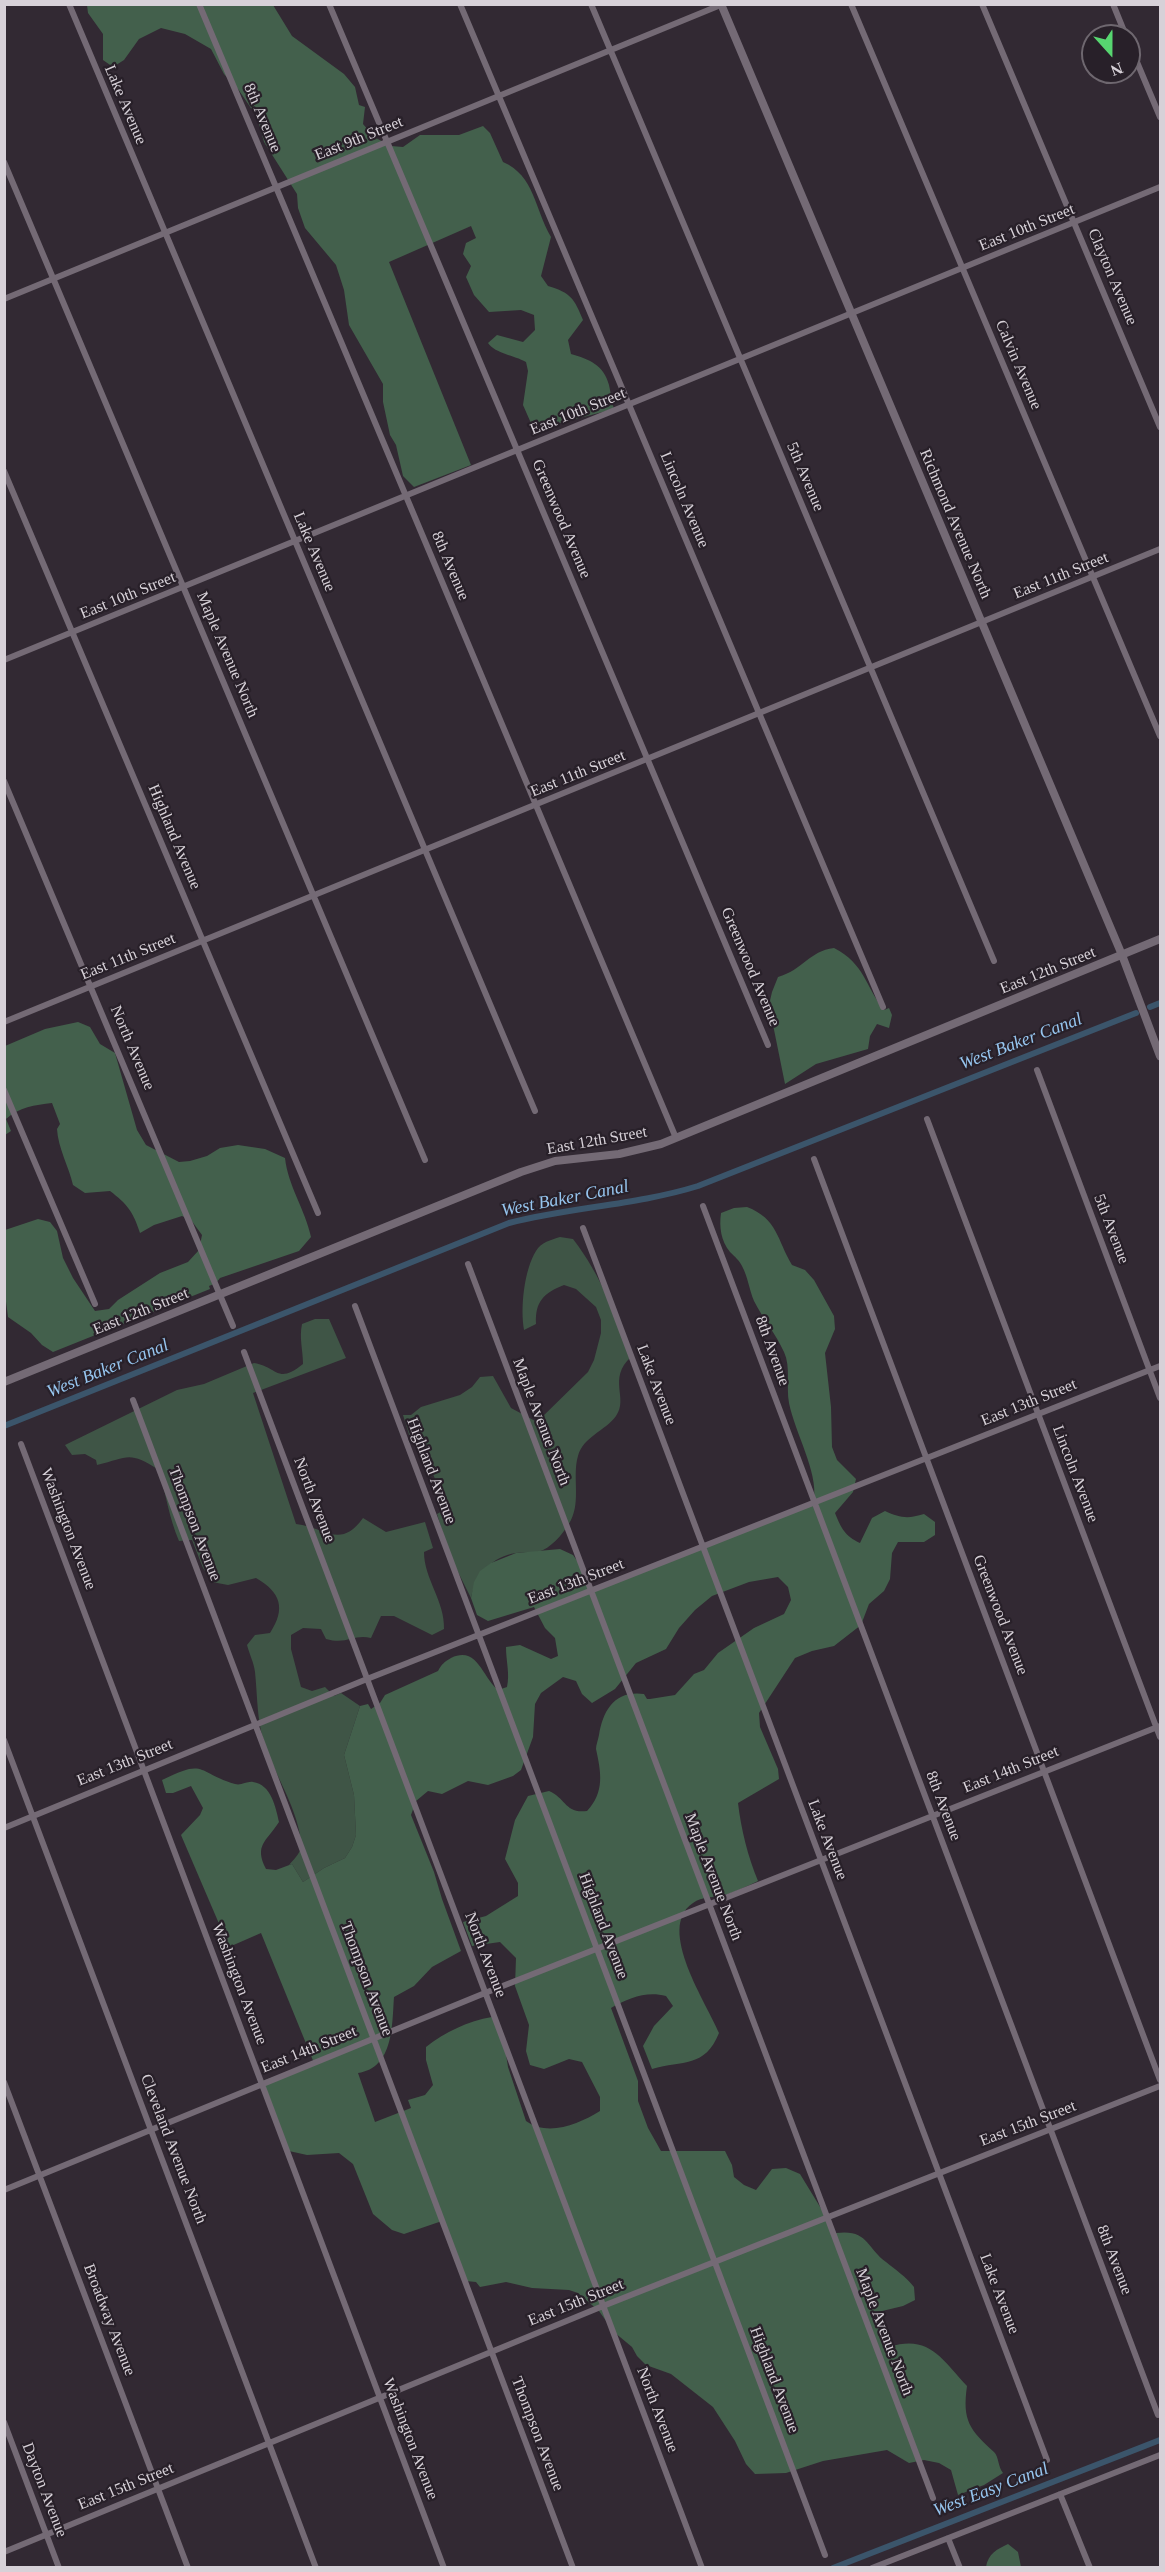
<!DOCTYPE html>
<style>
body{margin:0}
#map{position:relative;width:1165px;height:2572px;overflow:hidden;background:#322933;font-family:"Times New Roman",serif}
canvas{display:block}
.frame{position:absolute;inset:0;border:6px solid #d7d1d8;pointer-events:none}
.north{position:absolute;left:1081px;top:24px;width:60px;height:60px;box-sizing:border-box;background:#282029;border:2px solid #6e676f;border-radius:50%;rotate:159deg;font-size:16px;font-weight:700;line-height:24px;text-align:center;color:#d7d1d8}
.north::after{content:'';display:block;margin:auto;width:21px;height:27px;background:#57d570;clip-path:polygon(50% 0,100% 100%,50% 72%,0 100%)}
</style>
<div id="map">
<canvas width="1165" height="2572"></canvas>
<div class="frame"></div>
<div class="north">N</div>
</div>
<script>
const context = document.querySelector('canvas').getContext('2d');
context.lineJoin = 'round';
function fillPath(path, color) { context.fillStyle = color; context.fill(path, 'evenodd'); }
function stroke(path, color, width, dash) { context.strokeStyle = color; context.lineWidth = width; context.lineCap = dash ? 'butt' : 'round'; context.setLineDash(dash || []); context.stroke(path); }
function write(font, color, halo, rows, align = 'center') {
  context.font = font + ' "Times New Roman",serif'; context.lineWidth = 4.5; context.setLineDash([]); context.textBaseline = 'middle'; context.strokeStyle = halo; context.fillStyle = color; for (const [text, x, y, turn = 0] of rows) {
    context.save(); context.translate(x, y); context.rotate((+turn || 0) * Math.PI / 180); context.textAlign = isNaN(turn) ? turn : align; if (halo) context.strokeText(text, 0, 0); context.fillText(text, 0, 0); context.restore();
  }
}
fillPath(new Path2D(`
 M560 1237 573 1239C602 1277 615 1314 631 1357 607 1379 629 1398 616 1416 605 1431 583 1437 578 1456 572 1476 581 1500 571 1520 566 1530 554 1545 543 1550 534 1554 525 1551 516 1553 492 1556 475 1576 471 1598L450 1556 437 1514 444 1510 438 1486 422 1448 412 1444 403 1415H411L421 1407 460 1395 472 1387 480 1377 493 1376 511 1408 537 1422 588 1372 594 1360 601 1333V1320L596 1307 576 1289 564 1285C544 1293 535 1301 536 1324L524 1330C520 1309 524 1270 536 1251 541 1242 551 1240 560 1237Z
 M315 1319H329L346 1358 253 1393 296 1524C325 1527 340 1550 363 1518L386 1532 425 1522 433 1548 424 1552C424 1579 445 1601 444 1629L432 1635 394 1616H381L371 1638C353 1634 347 1645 326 1639L321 1629 303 1628 291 1635V1649L301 1687 312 1691 325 1687 334 1696 341 1693 360 1706 344 1755 354 1795 356 1835 352 1847 345 1858 324 1868 303 1882 292 1864 289 1865C295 1858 303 1851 301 1841 296 1802 270 1769 261 1731 257 1712 257 1691 255 1672 254 1663 249 1653 247 1645L255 1635 270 1633C286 1609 281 1592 256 1578L228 1585 212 1582 203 1568 192 1540 179 1541C169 1518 166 1494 159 1470 128 1450 128 1458 97 1465L96 1460 85 1454 72 1455 65 1445 177 1390 204 1384 254 1363C278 1367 277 1385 303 1364 303 1350 299 1338 302 1324Z`), '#3f5546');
fillPath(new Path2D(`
 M87 5H273L292 36 344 74 355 87 359 105 365 107 363 124 374 137 391 146 403 147 420 135H459L483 126 490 133 503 162C535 176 534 208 551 237L541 276 548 286C571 293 574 298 583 320L568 340 571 354C589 359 604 365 609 385 611 393 611 401 614 409L534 430 523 405 528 371 526 362C514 355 496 354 488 343L497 335 523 342 535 330 534 315 521 310 489 312 474 295 466 277 471 266 463 254 466 243 476 238 471 226 389 262 471 465 414 487 403 476 396 445 390 435 383 402V384L349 325 344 290 336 265 305 228 298 208 297 194 264 142 257 117 238 89 224 74 211 49 185 34 161 28 139 39 124 60 113 67 103 60V34L88 13Z
 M834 948C865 964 865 986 884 1010L889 1008 892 1015 889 1028 877 1024 870 1036 868 1049 816 1064 785 1084 769 1005 772 992 778 977C803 970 809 951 834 948Z
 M78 1022 90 1027 100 1044 115 1053 137 1130 146 1145 179 1162 190 1161 207 1156 220 1148 238 1145 265 1149 285 1158C288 1186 305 1209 311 1237L299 1251 220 1278 216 1283 209 1286 210 1289 53 1352 42 1345 31 1333 8 1317 5 1294V1230L38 1219 50 1222 57 1231 63 1258 73 1278 95 1311 109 1309 118 1300 160 1273 188 1262 199 1250 202 1235 191 1220 182 1216 154 1225 140 1233C133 1211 127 1204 110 1191L85 1193 73 1185C69 1167 58 1148 57 1129L60 1124 52 1103C35 1105 19 1107 6 1119L11 1131 5 1135V1046L45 1029Z
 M747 1207C778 1219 777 1240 792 1265L805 1270 814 1280 834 1316 835 1329 825 1353 831 1407 832 1447 837 1460 856 1479 853 1492 835 1513C841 1528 845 1536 860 1543L872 1518 885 1511C900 1518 908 1519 924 1514L935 1522V1535L924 1542H898L892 1553 890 1579 884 1591 869 1604 861 1625 834 1646 812 1651 795 1658 759 1713 760 1727 778 1769 779 1779 738 1803C741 1829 748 1857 758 1881 747 1886 736 1892 724 1895 714 1898 702 1896 693 1903 655 1928 708 2005 719 2033 705 2068 683 2060 652 2069L643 2046 654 2026 673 2006 666 1996C646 1991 629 1998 611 2008L638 2081V2101L648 2128 661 2151H725L732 2165 734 2177 744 2185 756 2190 772 2169 786 2168 800 2174 836 2233C868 2229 866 2247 886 2262 896 2270 905 2276 914 2287L915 2300 903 2306 878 2312 882 2334 889 2347C929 2334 942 2359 967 2386 962 2421 970 2430 994 2452 999 2457 998 2467 1003 2473L984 2485 958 2495 951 2470 939 2463 924 2460 909 2463 887 2450 823 2461 786 2473 755 2474 746 2464 735 2441 713 2407 671 2374 646 2365 637 2356 632 2347 614 2332 599 2311 578 2293 569 2290 532 2288 506 2282 480 2287 476 2282 466 2281 442 2221 404 2234 392 2230 373 2214 353 2164 339 2153 307 2155 289 2151 262 2081 314 2063 261 1933 229 1947 181 1835 200 1815 203 1808 191 1786 173 1793H166L162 1780C206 1758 196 1772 235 1784 241 1786 247 1781 253 1782 271 1784 276 1808 279 1822 266 1842 254 1845 266 1869L276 1870 292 1864 303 1882 324 1868 345 1858 352 1847 356 1835 354 1795 344 1755 360 1706 368 1704 371 1709 380 1703 385 1695 438 1671C442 1664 444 1662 451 1658 480 1644 483 1684 502 1692L501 1689 507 1687C510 1673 506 1662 506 1647L520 1645 551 1659 558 1656 555 1638 545 1628 534 1607 488 1621 477 1615 471 1598 474 1582 480 1571 491 1563 516 1553 560 1549 573 1555 583 1569 590 1587 602 1586 814 1500C818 1471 795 1433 789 1403 786 1387 791 1367 784 1352 776 1334 763 1319 754 1301 749 1289 748 1277 742 1266 739 1260 735 1257 730 1252 721 1241 719 1227 721 1213L734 1208ZM778 1577 788 1587 791 1600 784 1614 754 1628 718 1653 704 1670 694 1674 675 1695 650 1699H647L644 1694C615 1690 603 1710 599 1735 598 1740 596 1745 596 1749 601 1772 605 1792 587 1811 565 1814 566 1798 549 1791L528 1796 515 1820 505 1859 518 1883V1896L486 1916 463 1922 472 1946 500 1942 516 1958 515 1986 529 2025 526 2051 530 2065 544 2069 569 2059 582 2062 600 2097V2111C579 2124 548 2137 526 2121L508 2067 504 2042 492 2017C468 2021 445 2032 426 2047V2060L433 2085 425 2095 408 2100 411 2108 375 2122 358 2073C394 2068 392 2024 394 1997L414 1986 432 1967 461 1951 442 1899 434 1872 411 1815 416 1801 428 1791 442 1794 468 1781 488 1785 513 1776 521 1770 533 1737 535 1704 541 1693 563 1677 576 1681 582 1694 592 1703 615 1689 636 1663 666 1649 679 1628 695 1610 712 1596 749 1582Z
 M1008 2544 1018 2552 1021 2567H986C988 2554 997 2549 1008 2544Z`), '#43604c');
stroke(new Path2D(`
 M1150 1007 1160 1003
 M4 1426 509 1223C571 1207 637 1205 698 1186L1136 1013
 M833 2568 1160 2440`), '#3b556b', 6);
stroke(new Path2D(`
 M69 4 535 1111
 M199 4 676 1138
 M329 4 768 1045
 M460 4 883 1007
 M591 4 994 961
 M851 4 1160 736
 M982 4 1160 427
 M1113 4 1126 36
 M1129 43 1160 117
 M4 162 425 1160
 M4 299 723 4
 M4 471 318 1213
 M4 660 1160 187
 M4 781 233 1326
 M4 1022 1160 549
 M1037 1070 1160 1398
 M4 1090 95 1304
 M927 1119 1160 1737
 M814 1159 1160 2080
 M703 1206 1158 2415
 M583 1228 1047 2460
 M468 1264 933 2498
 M355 1306 825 2555
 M244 1352 702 2568
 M133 1400 573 2568
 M21 1444 444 2568
 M4 1740 316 2568
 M4 1828 367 1679 1160 1366
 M4 2082 188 2568
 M4 2190 485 1993 1160 1726
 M4 2422 59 2568
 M1060 2494 1090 2568
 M948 2538 960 2568
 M4 2552 603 2306 1160 2086
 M872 2568 1160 2455`), '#746a75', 6);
stroke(new Path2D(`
 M721 4 1122 955 1160 1056
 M4 1382 521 1172 555 1161 619 1154 661 1144 1160 939`), '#746a75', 8);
write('16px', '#d7d1d8', '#282029', [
 ["Lake Avenue",125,105,67],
 ["8th Avenue",262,118,67],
 ["East 9th Street",359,139,-22],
 ["East 10th Street",1027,228,-22],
 ["Clayton Avenue",1112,277,67],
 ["Calvin Avenue",1018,365,67],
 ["East 10th Street",578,412,-22],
 ["5th Avenue",805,477,67],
 ["Lincoln Avenue",684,500,67],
 ["Greenwood Avenue",561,519,67],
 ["Richmond Avenue North",955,524,67],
 ["Lake Avenue",314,552,67],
 ["8th Avenue",450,566,67],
 ["East 11th Street",1061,576,-22],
 ["East 10th Street",128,596,-22],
 ["Maple Avenue North",227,655,67],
 ["East 11th Street",578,774,-22],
 ["Highland Avenue",174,837,67],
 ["East 11th Street",128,957,-22],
 ["Greenwood Avenue",750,967,67],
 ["East 12th Street",1048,971,-22],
 ["North Avenue",132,1048,67],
 ["East 12th Street",597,1141,-10],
 ["5th Avenue",1111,1229,69],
 ["East 12th Street",141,1312,-22],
 ["8th Avenue",772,1351,70],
 ["Lake Avenue",656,1385,69],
 ["East 13th Street",1029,1403,-22],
 ["Maple Avenue North",541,1422,69],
 ["Highland Avenue",431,1471,69],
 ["Lincoln Avenue",1075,1474,69],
 ["North Avenue",314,1500,69],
 ["Thompson Avenue",194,1524,69],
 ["Washington Avenue",68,1529,69],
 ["East 13th Street",576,1582,-21],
 ["Greenwood Avenue",1000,1615,69],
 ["East 13th Street",125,1763,-22],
 ["East 14th Street",1011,1770,-22],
 ["8th Avenue",943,1806,69],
 ["Lake Avenue",827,1840,69],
 ["Maple Avenue North",713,1877,69],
 ["Highland Avenue",603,1926,69],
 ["North Avenue",485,1955,69],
 ["Thompson Avenue",366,1979,69],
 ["Washington Avenue",239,1984,69],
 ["East 14th Street",309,2050,-22],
 ["East 15th Street",1028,2124,-21],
 ["Cleveland Avenue North",173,2149,69],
 ["8th Avenue",1114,2260,69],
 ["Lake Avenue",999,2294,69],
 ["East 15th Street",576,2303,-22],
 ["Broadway Avenue",109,2320,69],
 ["Maple Avenue North",884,2332,69],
 ["Highland Avenue",774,2380,69],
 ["North Avenue",657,2410,69],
 ["Thompson Avenue",537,2434,69],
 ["Washington Avenue",410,2439,69],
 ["East 15th Street",126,2487,-22],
 ["Dayton Avenue",44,2490,69]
]);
write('italic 18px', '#96c5ef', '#282029', [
 ["West Baker Canal",1021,1042,-21],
 ["West Baker Canal",565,1199,-11],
 ["West Baker Canal",108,1369,-22],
 ["West Easy Canal",991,2490,-21]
]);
</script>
